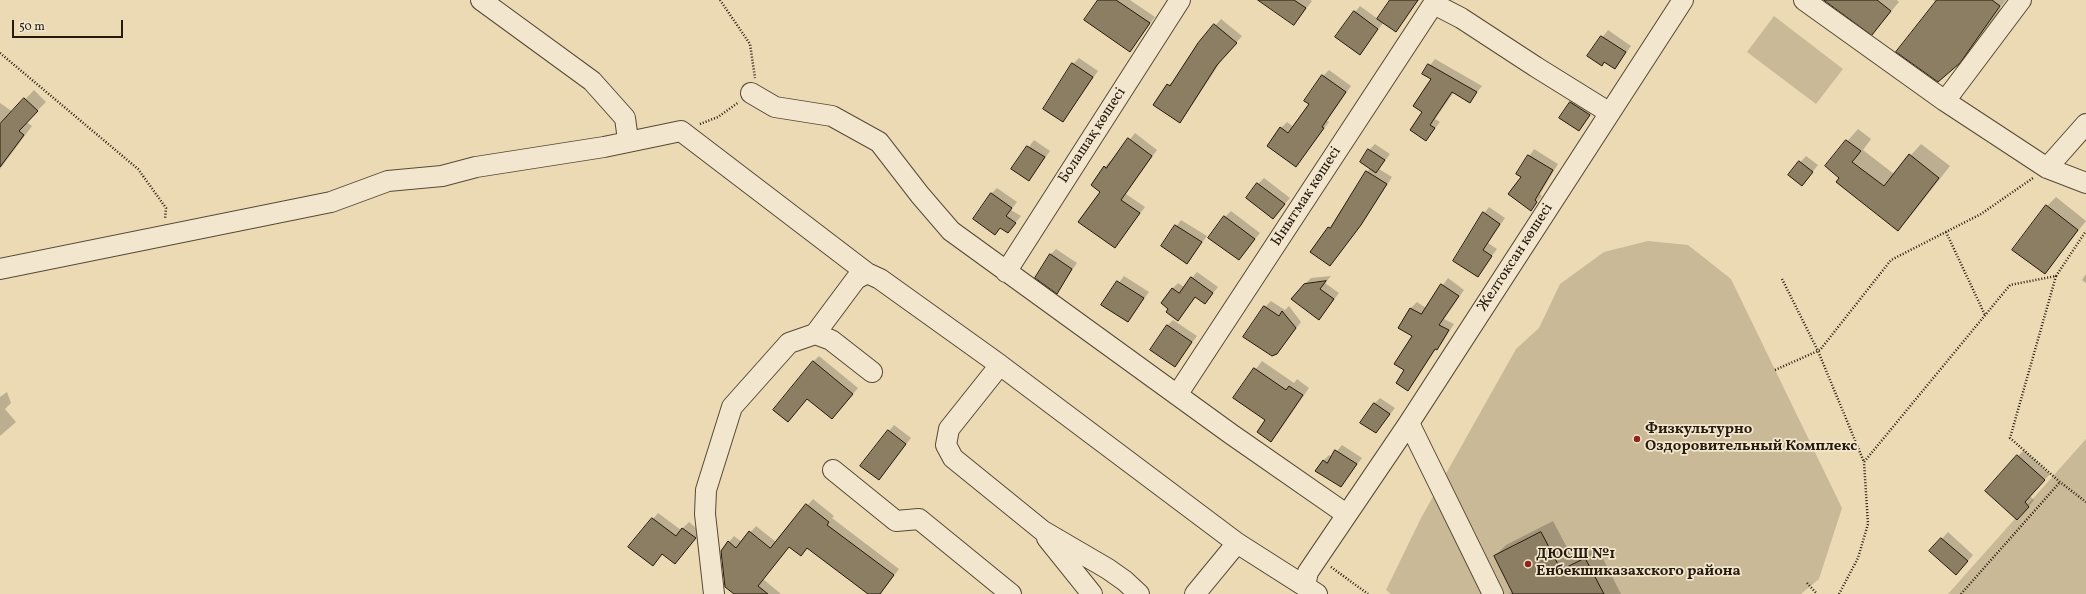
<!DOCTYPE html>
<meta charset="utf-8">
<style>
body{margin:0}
#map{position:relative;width:2086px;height:594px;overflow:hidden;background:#ebdab4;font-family:Vollkorn,serif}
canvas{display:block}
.scale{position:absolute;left:12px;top:20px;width:111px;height:18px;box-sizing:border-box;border:2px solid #261a0c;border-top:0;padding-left:5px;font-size:12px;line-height:14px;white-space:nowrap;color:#261a0c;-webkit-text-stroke:3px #f2e7ce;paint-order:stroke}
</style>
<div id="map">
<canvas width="2086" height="594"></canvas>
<div class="scale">50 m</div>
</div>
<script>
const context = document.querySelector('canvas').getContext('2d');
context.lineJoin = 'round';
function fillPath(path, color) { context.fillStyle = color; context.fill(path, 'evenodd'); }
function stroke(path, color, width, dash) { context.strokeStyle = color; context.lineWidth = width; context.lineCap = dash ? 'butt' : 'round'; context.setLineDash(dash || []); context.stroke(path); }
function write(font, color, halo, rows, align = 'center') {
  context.font = font + ' Vollkorn,serif'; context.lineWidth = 3.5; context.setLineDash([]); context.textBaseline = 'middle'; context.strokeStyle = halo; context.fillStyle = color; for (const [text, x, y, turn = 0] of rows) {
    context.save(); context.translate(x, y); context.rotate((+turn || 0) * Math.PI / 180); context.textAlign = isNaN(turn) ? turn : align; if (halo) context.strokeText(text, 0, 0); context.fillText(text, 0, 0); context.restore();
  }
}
fillPath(new Path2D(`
 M1774 16 1843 69 1816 104 1747 52Z
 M1648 241 1688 245 1731 279 1842 508 1819 579 1801 594H1391L1386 590 1421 518 1516 349 1539 328 1560 284 1604 252Z
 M2086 439V594H1948Z`), '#cab997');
fillPath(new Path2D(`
 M1099 0H1130L1155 17 1130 51Z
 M1260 0H1310L1312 1 1294 24Z
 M1391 0H1419L1396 30 1384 22 1359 53 1355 12 1360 6 1378 19Z
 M1825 0H1897L1899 2 1872 34Z
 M1933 0H2006L2000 8 2001 9 1968 52 1959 62 1936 2Z
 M1221 19 1242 36 1223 58 1185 116 1180 122 1168 85 1175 80 1199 44Z
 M1608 30 1631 46 1615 68 1605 61 1589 55Z
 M1079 58 1098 71 1063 121 1073 64Z
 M1435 59 1482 86 1470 101 1454 92 1435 119 1440 122 1426 140 1423 111 1432 79 1423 74Z
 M1329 70 1351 86 1327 121 1329 122 1296 166 1281 128 1287 122 1294 127 1310 104 1323 76Z
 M34 90 46 102 26 122 32 126 0 169V103L13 112Z
 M1576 97 1595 109 1579 130 1570 103Z
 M1858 129 1871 139 1863 150 1894 174 1921 144 1950 166 1909 218 1898 230 1826 166Z
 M1135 133 1157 150 1126 194 1145 207 1115 247 1102 192 1105 167 1110 161 1112 162Z
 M1034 140 1050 151 1029 180 1013 169Z
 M1375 144 1390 154 1379 169 1392 177 1366 218 1330 265 1312 252 1335 222 1370 168 1369 150Z
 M1534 149 1558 164 1540 194 1542 196 1531 210 1523 176 1518 173Z
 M1806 156 1818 165 1802 185 1789 175Z
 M1264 178 1290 198 1273 218 1258 184Z
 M997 188 1017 202 1011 210 1021 216 1008 232 1001 227 995 233 991 194Z
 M2056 197 2086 221 2045 273 2047 206Z
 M1489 207 1505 218 1488 243 1497 249 1477 276 1471 236 1469 234Z
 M1231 211 1260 233 1239 259 1225 217Z
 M1181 220 1207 236 1187 263 1162 246Z
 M1056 249 1077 263 1057 292 1050 255Z
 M1197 272 1218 287 1205 303 1196 297 1178 320 1170 308 1172 289 1178 283 1184 287Z
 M2086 274V283L2082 280Z
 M1124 276 1149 292 1128 321 1103 304Z
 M1331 276 1325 283 1339 293 1319 319 1305 284 1311 278Z
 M1448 278 1464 290 1444 319 1454 324 1442 343 1436 349 1413 384 1407 390 1406 370 1414 335 1400 327 1411 308 1417 302 1426 308Z
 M1271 301 1285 310 1289 306 1301 322 1277 353 1265 307Z
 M1173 320 1197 336 1175 365 1167 326Z
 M819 356 858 388 838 412 808 398 788 421 813 362Z
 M1262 361 1294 383 1297 379 1309 388 1278 433 1271 440 1266 420 1234 398Z
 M7 392 11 403 5 409 16 422 0 436V397Z
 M1380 398 1395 408 1376 432 1374 404Z
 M894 425 911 438 884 473 889 431Z
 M1342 445 1362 458 1341 486 1323 461 1329 455 1332 457Z
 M2024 450 2050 474 2030 496 2034 500 2023 513 2018 456Z
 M813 499 834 516 832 518 899 569 881 593 869 594 808 548 801 555 789 546 763 579 781 594H735L729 542 734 536 742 542 756 526 776 542Z
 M658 513 681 530 689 522 701 532 675 563 663 553 658 559 630 547Z
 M1553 521 1573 559 1597 547 1621 594H1509L1513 591 1495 556 1506 545Z
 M1948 532 1973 555 1962 568 1931 551Z`), '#0003');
const building = new Path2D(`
 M1098 0H1116L1150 23 1130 52 1084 20Z
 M1258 0H1294L1306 8 1294 25Z
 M1390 0H1418L1396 32 1377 19Z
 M1824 0H1877L1891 11 1872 35Z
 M1937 0H1992L2000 6 1960 63 1938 82 1896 52Z
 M1354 11 1378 29 1360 55 1335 37Z
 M1214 24 1237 43 1217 65 1180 123 1153 105 1167 84 1170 86 1198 43Z
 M1601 36 1626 52 1615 69 1604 62 1602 66 1587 56Z
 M1072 63 1093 77 1063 122 1043 109Z
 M1428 64 1477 92 1470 103 1452 92 1430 125 1435 128 1426 141 1410 130 1422 112 1413 106 1431 79 1422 74Z
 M1322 75 1346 92 1322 127 1324 128 1296 167 1267 146 1280 127 1288 133 1309 104 1304 101Z
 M24 98 38 111 19 131 24 135 0 167V124Z
 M1570 102 1590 115 1579 131 1559 118Z
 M1128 138 1152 156 1121 200 1140 213 1115 248 1078 222 1100 192 1091 185 1104 166 1106 168Z
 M1846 140 1861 151 1852 162 1884 186 1909 154 1939 178 1898 231 1836 182 1839 178 1825 166Z
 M1027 146 1045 157 1029 181 1011 169Z
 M1368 149 1385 160 1376 173 1360 162Z
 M1528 155 1553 170 1535 200 1537 202 1531 211 1508 194 1521 177 1516 174Z
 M1799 161 1813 172 1802 186 1788 175Z
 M1366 171 1387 184 1361 225 1330 266 1310 252 1328 227 1330 228Z
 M1257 183 1285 204 1273 219 1246 198Z
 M991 193 1012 208 1006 216 1016 223 1008 233 1000 228 995 235 973 219Z
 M2046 205 2078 230 2045 274 2012 250Z
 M1483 212 1500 224 1483 250 1492 256 1478 277 1453 261Z
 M1224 216 1255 239 1239 260 1208 238Z
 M1175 225 1202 242 1187 264 1161 246Z
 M1050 254 1072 269 1057 294 1035 278Z
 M1191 277 1213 293 1205 304 1195 297 1178 321 1166 312 1168 309 1161 303 1172 288 1179 293Z
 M1117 281 1144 298 1128 322 1101 305Z
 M1326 281 1320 289 1334 299 1319 320 1291 299 1304 284Z
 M1441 284 1459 296 1439 325 1449 330 1437 350 1435 349 1408 391 1396 383 1404 370 1394 364 1412 336 1398 328 1410 308 1421 314Z
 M1264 306 1279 316 1282 311 1296 328 1277 354 1272 356 1243 337Z
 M1167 325 1192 342 1175 367 1150 350Z
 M813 361 853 394 832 419 807 399 788 422 773 410Z
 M1254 368 1286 390 1289 386 1303 395 1271 442 1257 432 1265 420 1233 398Z
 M1374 403 1390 414 1376 433 1360 423Z
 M888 430 906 444 879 480 860 466Z
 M1335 450 1357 464 1341 487 1315 471 1323 460 1327 463Z
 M2017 455 2045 480 2025 502 2029 507 2017 520 1985 491Z
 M806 504 829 522 827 525 894 575 880 594H868L807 548 801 556 789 547 758 586 768 594H734L725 587 721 551 728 541 736 548 749 531 770 548Z
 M652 518 676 536 682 528 696 538 675 564 662 554 653 566 628 547Z
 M1541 532 1561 570 1585 558 1604 594H1513L1494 556Z
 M1941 538 1968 561 1956 575 1929 551Z`);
fillPath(building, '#8c7e63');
stroke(building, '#261a0c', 1);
const minor = new Path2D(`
 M481 0 592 81 625 118 628 140
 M1804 0 1945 101 2047 168 2086 183
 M1434 4 1461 18 1536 67 1610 113
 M751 93 775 107 832 116 879 142 920 195 951 231 1231 434 1346 514
 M1945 101 2021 0
 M2047 168 2086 124
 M0 269 331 202 388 181 442 176 476 167 604 147 681 131 867 273
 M1006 272 1180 0
 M815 334 856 279 867 273 880 279 1000 365 1237 543 1317 594
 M1000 365 949 429 946 445 953 458 1043 531 1108 569 1125 581 1139 594
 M1177 395 1436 0
 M1409 423 1493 594
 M833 470 896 521 919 519 1011 594
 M1047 538 1092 594
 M1305 585 1308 572 1409 423 1683 0
 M714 594 705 514 706 490 732 407 789 343 815 334 831 340 872 372
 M1195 594 1237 543`);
stroke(minor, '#574a36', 22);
stroke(new Path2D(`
 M720 0 750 44 755 78
 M0 53 138 169 166 208 165 219
 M700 124 718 117 739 102
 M1946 232 1985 315
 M2056 276 2086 231
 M1782 279 1818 351 1864 462 2010 285 2056 276 2010 438 2060 482 2086 502
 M1775 370 1820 350 1891 260 1981 214 2033 178
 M1331 567 1368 594
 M1807 583 1817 594
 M1839 594 1858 558 1868 524 1864 462
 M1961 594 2060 482`), '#261a0c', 2.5, [1, 2]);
stroke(minor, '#f2e7ce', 20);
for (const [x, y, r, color] of [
 [1637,439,4,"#8f2418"],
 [1528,564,4,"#8f2418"]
]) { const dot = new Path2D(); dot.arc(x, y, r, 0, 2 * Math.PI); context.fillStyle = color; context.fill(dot); stroke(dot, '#f2e7ce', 1.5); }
write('15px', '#261a0c', '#f2e7ce', [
 ["Болашақ көшесі",1093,136,-57],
 ["Ынытмак көшесі",1307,197,-57],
 ["Желтоксан көшесі",1516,258,-57]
]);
write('bold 15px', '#261a0c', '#f2e7ce', [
 ["Физкультурно",1645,430],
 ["Оздоровительный Комплекс",1645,447],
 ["ДЮСШ №1",1536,555],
 ["Енбекшиказахского района",1536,572]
], 'left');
</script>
